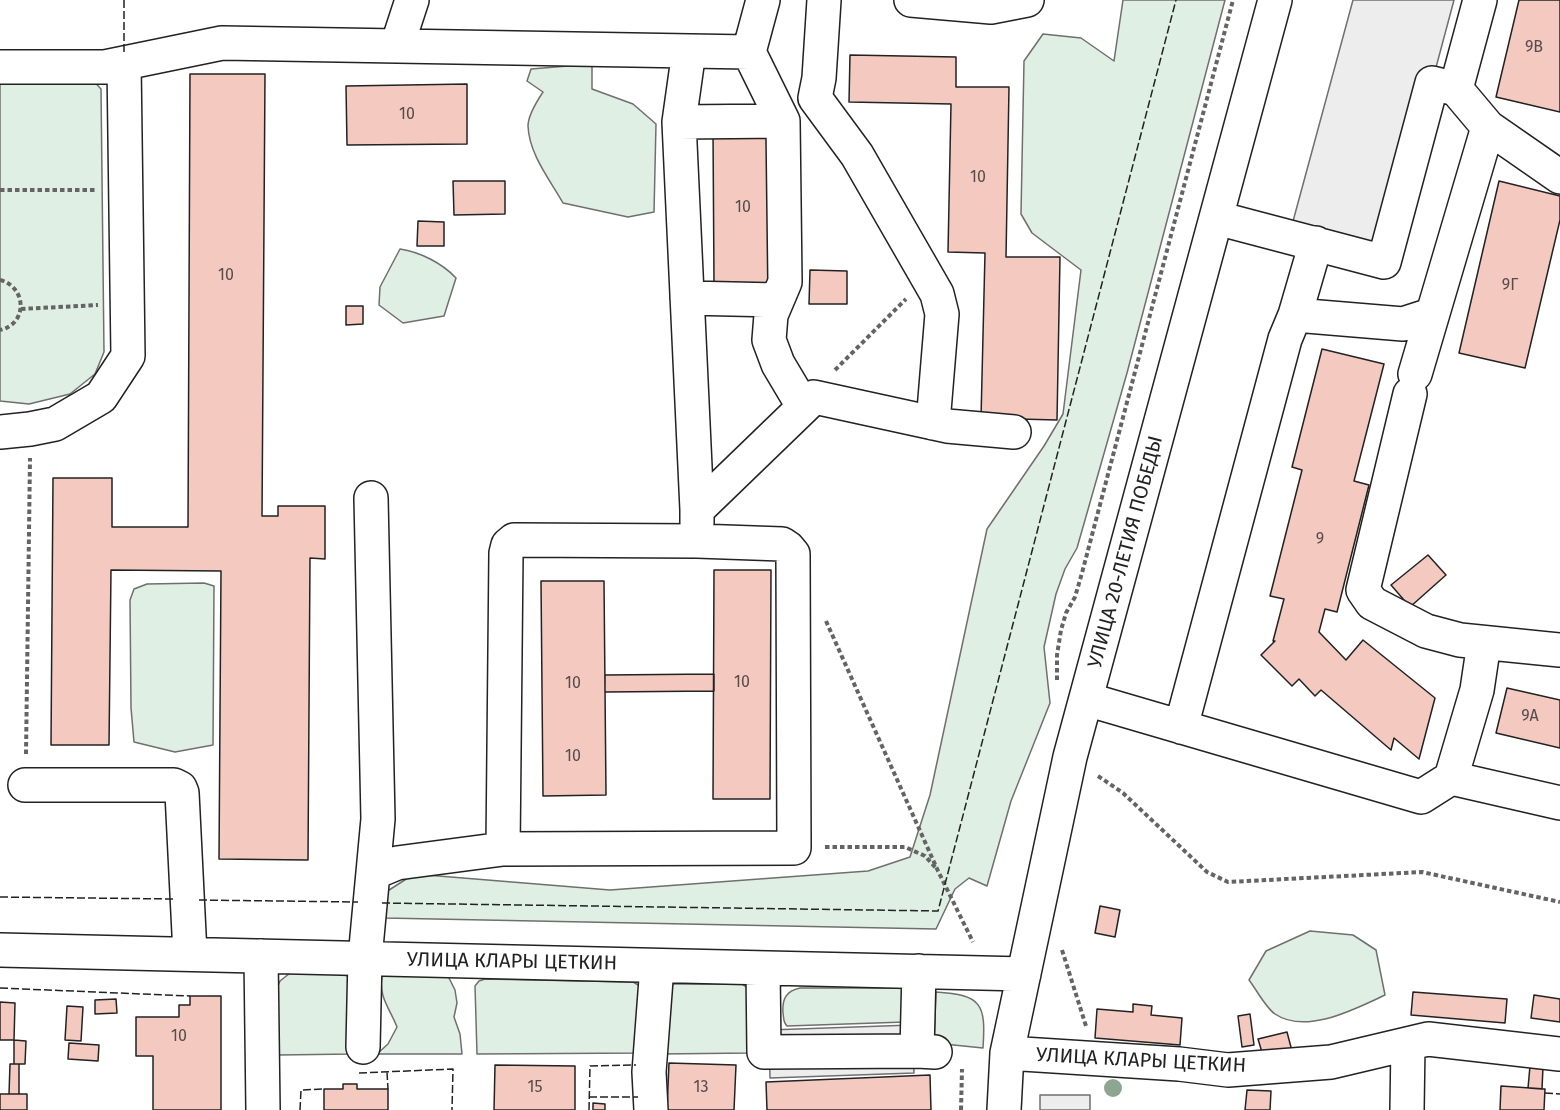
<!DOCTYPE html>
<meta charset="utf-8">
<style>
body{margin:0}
canvas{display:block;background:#fff}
</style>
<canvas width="1560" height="1110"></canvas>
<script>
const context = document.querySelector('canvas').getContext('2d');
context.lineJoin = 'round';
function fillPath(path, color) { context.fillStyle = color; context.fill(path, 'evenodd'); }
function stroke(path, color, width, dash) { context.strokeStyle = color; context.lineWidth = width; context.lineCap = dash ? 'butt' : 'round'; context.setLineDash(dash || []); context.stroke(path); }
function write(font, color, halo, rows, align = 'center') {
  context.font = font + ' "Fira Sans",sans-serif'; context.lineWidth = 4.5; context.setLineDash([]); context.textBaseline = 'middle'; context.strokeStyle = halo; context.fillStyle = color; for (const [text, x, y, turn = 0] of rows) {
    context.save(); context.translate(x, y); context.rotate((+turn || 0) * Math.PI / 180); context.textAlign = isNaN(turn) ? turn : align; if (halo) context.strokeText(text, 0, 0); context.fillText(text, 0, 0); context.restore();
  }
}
const green = new Path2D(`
 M1123 0H1225L1127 373 1077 548 1065 569 1056 594 1044 647 1050 703 1011 801 987 886 969 878 955 889 936 929 384 918 386 892 414 874 610 890 868 871 910 857 930 795 987 529 1044 446 1063 414 1081 270 1032 233 1021 214 1024 61 1043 34 1081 38 1114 61Z
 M592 64V89L633 104 656 124 654 212 628 217 563 203C550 180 529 154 528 126 528 115 537 101 543 92L527 81 531 69Z
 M0 67 89 76 101 89 104 352 95 374 70 394 29 404 0 401Z
 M400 249C420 252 442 263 456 278L444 316 403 323 379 305 380 287Z
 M204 583 214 586 213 745 175 752 134 742 131 708 130 600 134 589 147 584Z
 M1310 931 1353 935 1376 950 1385 995C1355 1009 1306 1035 1275 1014 1266 1008 1256 989 1249 980L1266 951Z
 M290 973 343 974 349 977 353 1054 278 1055 277 988 280 981Z
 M386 974 448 976 455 990 457 1003 454 1017 460 1034 462 1054H377L388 1044 397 1027C390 1009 378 996 382 976Z
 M485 979 633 982 640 986 644 1053 477 1054 475 986 479 981Z
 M674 984H742L750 990 752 1053 658 1054 665 991Z
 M800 988H906L905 1022 787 1026C783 1022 784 1019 783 1013 782 999 786 991 800 988Z
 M936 992C982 995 986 1004 983 1048L934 1043Z`);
fillPath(green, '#e0efe3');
stroke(green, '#6f6f6f', 1.5);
const parking = new Path2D(`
 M1353 0H1454L1384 262 1289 236Z
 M912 1025 914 1073 770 1078 769 1030Z
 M1040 1095H1090V1110H1040Z`);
fillPath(parking, '#ededed');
stroke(parking, '#6f6f6f', 1.5);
const building = new Path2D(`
 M1519 0H1560V112L1496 97Z
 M850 55 956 57V87H1009L1006 257H1060L1057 420 981 418 985 253 948 252 951 104 849 102Z
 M190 74H265L262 516H278V506H325V559L310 558 308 860 219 859 221 571 111 570 109 745H51L53 478H112V527H188Z
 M467 84V144L347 145 346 86Z
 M713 132H773V283L714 284Z
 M453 181H505V214L454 215Z
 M1499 181 1560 196V220L1525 368 1459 353Z
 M418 221 444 222V246H417Z
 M810 270 847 271V304H809Z
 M346 306H363V324L346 325Z
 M1322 349 1384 364 1354 481 1369 485 1337 612 1325 609 1319 632 1346 660 1363 640 1435 698 1419 759 1394 738 1391 750 1321 690 1315 696 1299 679 1292 686 1261 655 1275 641H1273L1284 599 1270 596 1302 470 1292 467Z
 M1428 555 1446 575 1410 607 1391 585Z
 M714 570H771L770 799H713Z
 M541 581H604L606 795 543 796Z
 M714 674V691L605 692V675Z
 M1507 688 1560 700V748L1496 733Z
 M1100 906 1120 910 1115 937 1095 933Z
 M1413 992 1507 999 1505 1023 1411 1015Z
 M1534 995 1560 999V1022L1531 1018Z
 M190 996H221V1110H153V1056H136V1017H179V1005H190Z
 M116 999 117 1013 95 1014V1000Z
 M0 1002 15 1003 14 1040H0Z
 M1133 1004 1152 1006 1151 1015 1182 1018 1180 1045 1095 1038 1097 1009 1133 1012Z
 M67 1006 83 1007 81 1041 65 1040Z
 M1250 1014 1254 1045 1242 1047 1238 1016Z
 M1287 1032 1292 1051 1264 1059 1258 1039Z
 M14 1040 26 1041 25 1064H14Z
 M69 1043 99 1045 98 1061 68 1059Z
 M669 1063 736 1065 734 1110H667Z
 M10 1064H19V1094H9Z
 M495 1065 575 1066V1110H494Z
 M1530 1066 1543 1067 1542 1089 1528 1088Z
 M930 1075 931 1110H767L766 1082Z
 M343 1084H357V1089H388V1110H324V1089H343Z
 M1501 1086 1545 1089 1544 1110H1500Z
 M1247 1090 1271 1091 1270 1110H1245Z
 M0 1094H27V1110H0Z
 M593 1103 605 1104V1110H593Z`);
fillPath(building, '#f3c9c0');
stroke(building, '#222', 1.5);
const minor = new Path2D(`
 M763 0 749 52 783 121 785 282 771 315 769 340 778 364 803 406
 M824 0 819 78 815 98 857 155 937 294 942 314 933 423
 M911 0 991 7 1027 0
 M397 46 412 0
 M689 51 679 122 697 510
 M0 67H105L222 43 749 52
 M679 122 783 121
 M1488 127 1560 177
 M1217 218 1384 262 1432 83 1456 89
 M687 298 777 300
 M1295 315 1316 243
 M1415 374 1488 127 1456 89 1480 0
 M1410 394 1363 590 1372 603 1426 631 1460 640 1560 650
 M0 432 30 429 55 424 101 397 128 356 124 63
 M697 523V510L814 397 947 426 1014 432
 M1086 699 1421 797 1451 778 1560 803
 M1181 727 1285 339 1295 315 1403 324 1431 315
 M1451 778 1477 690 1484 643
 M25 785H174L180 788 182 793 190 954
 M373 873 397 863 503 849 794 848 793 554 788 548 782 544 697 541 514 540 508 545 506 553 503 849
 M0 950 1024 974
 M261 956 263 1110
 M763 968 764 1052 917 1051
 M919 971 917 1051 935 1052
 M363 1047 365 958 378 819 371 498
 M1007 1053 1179 1064 1228 1070 1331 1062 1428 1039 1560 1054
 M651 1110 649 1072 657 966
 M1004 1110 1007 1053 1070 757 1275 0
 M1407 1110 1408 1044`);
stroke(minor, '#222', 36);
stroke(new Path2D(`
 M0 190H95
 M0 280C27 287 28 324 0 330
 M21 309 98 305
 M835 370 906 299
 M826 621 938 871 973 942
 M1057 680V655L1061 630 1066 613 1075 597 1082 573 1233 0
 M26 754 30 458
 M1098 776 1123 793 1207 872 1228 882 1422 872 1560 902
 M825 847H905L925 856 936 868
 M1062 950 1086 1026
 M961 1110 962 1069`), '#646464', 4, [4.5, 3]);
stroke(minor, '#fff', 33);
stroke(new Path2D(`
 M124 52V0
 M0 897 175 899
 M199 900 358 902
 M382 903 938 911 1176 0
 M0 988 190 996
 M387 1072 388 1089
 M359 1073 453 1069 452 1110
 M1545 1093 1560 1094
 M589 1097H638
 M300 1110 301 1090 324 1089
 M589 1110 590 1066 636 1065`), '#222', 1.5, [8, 3]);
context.fillStyle = '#8da692';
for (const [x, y] of [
 [1113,1088]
]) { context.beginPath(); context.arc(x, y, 9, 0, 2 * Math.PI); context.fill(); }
write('16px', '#564c4a', null, [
 ["9В",1534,48],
 ["10",407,115],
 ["10",978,178],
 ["10",743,208],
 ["10",226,276],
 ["9Г",1510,286],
 ["9",1320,540],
 ["10",742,683],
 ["10",573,684],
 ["9А",1530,717],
 ["10",573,757],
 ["10",179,1037],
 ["15",535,1088],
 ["13",701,1088]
]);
write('20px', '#222', '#fff', [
 ["УЛИЦА 20-ЛЕТИЯ ПОБЕДЫ",1126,552,-75],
 ["УЛИЦА КЛАРЫ ЦЕТКИН",512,962,1],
 ["УЛИЦА КЛАРЫ ЦЕТКИН",1141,1061,3]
]);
</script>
